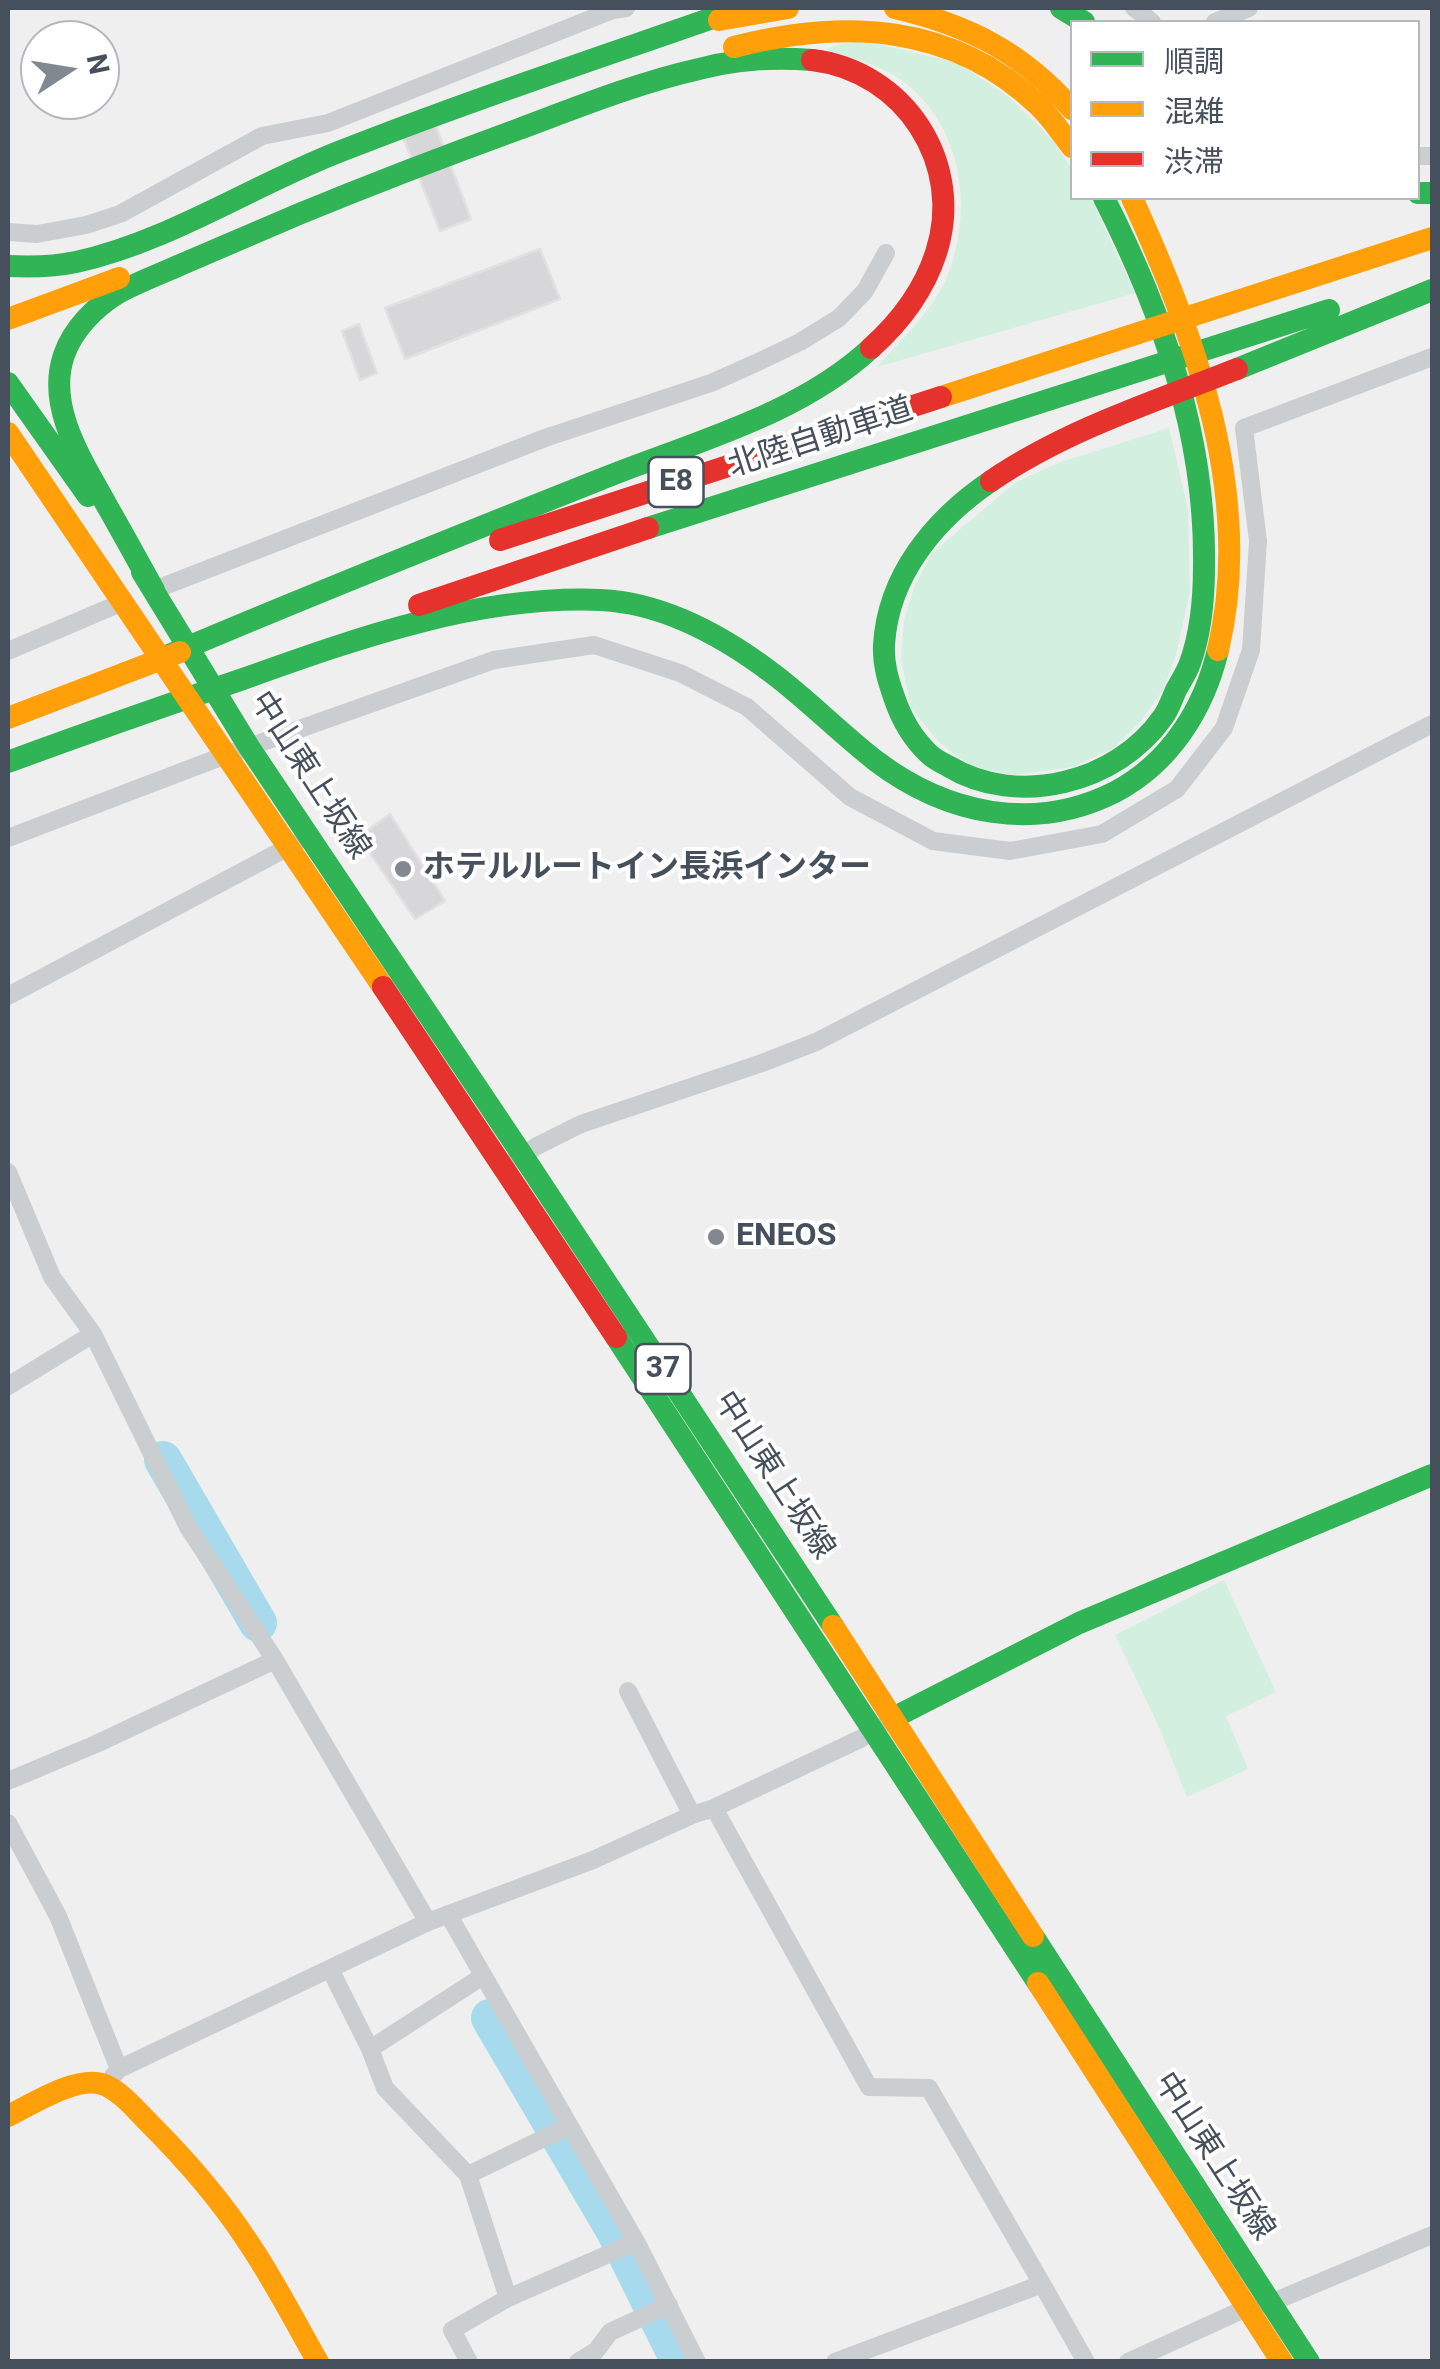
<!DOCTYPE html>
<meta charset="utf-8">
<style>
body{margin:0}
#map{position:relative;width:1440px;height:2369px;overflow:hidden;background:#f0efef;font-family:Roboto,"Noto Sans JP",sans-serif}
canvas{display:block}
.frame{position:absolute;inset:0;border:10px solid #46505c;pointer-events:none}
.legend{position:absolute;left:1070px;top:20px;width:350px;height:180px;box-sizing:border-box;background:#fff;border:2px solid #b5b9be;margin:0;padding:12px 18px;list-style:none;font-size:30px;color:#46505c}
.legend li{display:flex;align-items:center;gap:20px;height:50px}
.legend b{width:50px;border:2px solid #b5b9be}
.north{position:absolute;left:20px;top:20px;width:100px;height:100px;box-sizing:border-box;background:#fff;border:2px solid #b5b9be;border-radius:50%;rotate:78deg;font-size:28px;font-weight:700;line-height:40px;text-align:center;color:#46505c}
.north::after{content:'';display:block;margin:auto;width:35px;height:45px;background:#82888f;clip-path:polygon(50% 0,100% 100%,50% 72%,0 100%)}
</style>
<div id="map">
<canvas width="1440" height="2369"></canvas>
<div class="frame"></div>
<ul class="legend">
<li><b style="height:12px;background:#30b455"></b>順調</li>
<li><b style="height:12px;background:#ff9f0a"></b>混雑</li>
<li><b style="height:12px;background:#e5322d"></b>渋滞</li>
</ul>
<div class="north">N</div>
</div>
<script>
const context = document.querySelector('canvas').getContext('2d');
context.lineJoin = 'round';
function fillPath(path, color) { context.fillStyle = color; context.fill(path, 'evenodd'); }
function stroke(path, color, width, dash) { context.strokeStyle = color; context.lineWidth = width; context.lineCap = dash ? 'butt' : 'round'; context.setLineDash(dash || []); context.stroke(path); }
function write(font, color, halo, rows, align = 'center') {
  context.font = font + ' Roboto,"Noto Sans JP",sans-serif'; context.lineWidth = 8; context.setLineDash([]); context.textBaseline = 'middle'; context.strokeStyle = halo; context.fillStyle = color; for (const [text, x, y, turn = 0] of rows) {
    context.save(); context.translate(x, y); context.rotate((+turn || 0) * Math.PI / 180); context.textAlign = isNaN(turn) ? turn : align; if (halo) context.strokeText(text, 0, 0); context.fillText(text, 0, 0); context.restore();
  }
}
fillPath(new Path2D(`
 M857 39 958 63 1009 97 1052 139 1072 169V198H1091L1135 293 877 367C903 337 937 308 950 269 975 199 958 112 890 73 871 62 846 57 825 49Z
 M1169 428 1188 509 1190 592 1175 658 1163 690 1141 721 1114 748 1073 767 1014 775 972 767 941 744 911 709 901 659 904 620 915 585 932 553 1016 482 1061 462Z
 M1224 1580 1276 1692 1226 1716 1248 1769 1187 1797 1159 1727 1115 1635Z`), '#d3efe0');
stroke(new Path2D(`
 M163 1460 258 1623
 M490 2018 614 2229 680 2362`), '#a8daee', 38);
const building = new Path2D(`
 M430 111 471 219 440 231 398 124Z
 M540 249 560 299 405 359 385 308Z
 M359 324 377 373 360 380 342 331Z
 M390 814 445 901 415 919 359 837Z`);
fillPath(building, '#d7d7d9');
stroke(building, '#e1e1e2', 2.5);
stroke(new Path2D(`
 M1134 8 1152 22
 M1215 22 1249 8
 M1418 156H1432
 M8 232 37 234 86 225 120 214 262 136 328 123 613 10 626 8
 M154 590 545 438 711 383 756 363 800 342 839 318 865 291 886 253
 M8 651 123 602
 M8 838 226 755 494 660 594 645 680 673 747 707 850 797 933 841 1010 851 1102 834 1177 789 1224 728 1251 650 1258 541 1244 428 1432 357
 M8 996 296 843
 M514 1161 537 1146 581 1124 762 1063 816 1042 1432 724
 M8 1172 52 1277 93 1334 188 1527 275 1660 428 1922
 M8 1386 93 1334
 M628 1691 692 1815
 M8 1781 96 1744 275 1660
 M714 1808 869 2087 929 2088 1042 2284
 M8 1823 58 1916 119 2069 113 2076
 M448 1914 639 2247 697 2362
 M330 1969 370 2049 385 2088 468 2175
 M370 2049 483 1976
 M119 2069 428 1922 593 1860 692 1815 714 1808 860 1739 880 1727
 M569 2126 468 2175 508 2298 636 2242
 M469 2362 452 2330 508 2298
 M578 2362 596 2351 610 2332 669 2305
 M835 2362 1042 2284 1086 2362
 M1128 2362 1240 2311 1280 2299 1432 2235`), '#cbced0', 18);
stroke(new Path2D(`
 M1061 8 1084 22
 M1418 193H1432
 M8 266C31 267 53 267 76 262 168 242 253 185 341 151 473 99 607 55 741 8
 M1237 369 1432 290
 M8 383 88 496
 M991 481C935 519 888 575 884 645 883 664 888 680 894 697 901 718 912 738 929 754 934 759 942 763 948 766 1017 808 1117 783 1163 717 1169 709 1172 699 1176 690 1181 681 1187 672 1190 663 1201 633 1204 597 1204 566 1206 436 1162 312 1104 198
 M648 528 1329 310
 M142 572 249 747 523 1156 833 1626
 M154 590C138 561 122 532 106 504 82 460 46 407 64 355 73 329 95 307 118 293 138 282 160 274 180 265 220 248 260 231 299 214 372 184 445 156 519 129 578 107 637 83 699 69 736 59 773 57 812 60
 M162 658C307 596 453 538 599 480 690 443 798 416 871 348
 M8 762C86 733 164 706 243 679 358 638 477 595 601 600 664 603 723 636 772 673 808 700 840 733 876 761 946 814 1034 833 1115 792 1170 763 1204 709 1218 650
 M616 1337 1038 1983
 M893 1718 1079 1623 1432 1475
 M1033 1936 1309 2362`), '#30b455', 22);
stroke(new Path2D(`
 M895 8C968 25 1022 52 1072 109
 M719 20 788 8
 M734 47C844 19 952 23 1038 105 1051 117 1061 133 1072 147
 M1132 198C1195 337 1255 496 1218 650
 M8 319 119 278
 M941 397 1432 238
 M8 433 383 987
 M8 718 180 652
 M833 1626 1033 1936
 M1038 1983 1282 2362
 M8 2116C31 2105 75 2076 102 2084 120 2090 136 2110 149 2123 185 2159 220 2199 248 2242 274 2280 295 2322 318 2362`), '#ff9f0a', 22);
stroke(new Path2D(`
 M812 60C905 71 965 164 936 253 924 290 900 322 871 348
 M991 481C1066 430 1153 402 1237 369
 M500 540 941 397
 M419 605 648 528
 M383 987 616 1337`), '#e5322d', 22);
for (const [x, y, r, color] of [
 [403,869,10,"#82888f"],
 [716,1237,10,"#82888f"]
]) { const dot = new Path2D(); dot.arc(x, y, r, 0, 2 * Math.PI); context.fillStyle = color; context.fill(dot); stroke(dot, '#fff', 4); }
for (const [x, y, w] of [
 [676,482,55],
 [663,1369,55]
]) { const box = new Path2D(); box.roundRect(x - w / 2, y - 25, w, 50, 8); context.fillStyle = '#fff'; context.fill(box); stroke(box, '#46505c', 2.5); }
write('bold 30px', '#46505c', null, [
 ["E8",676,482],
 ["37",663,1369]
]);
write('32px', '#46505c', '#fff', [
 ["北陸自動車道",821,439,-18],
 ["中山東上坂線",309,776,57],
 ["中山東上坂線",773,1476,57],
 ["中山東上坂線",1213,2157,57]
]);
write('bold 32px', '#46505c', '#fff', [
 ["ホテルルートイン長浜インター",423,869],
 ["ENEOS",736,1237]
], 'left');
</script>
